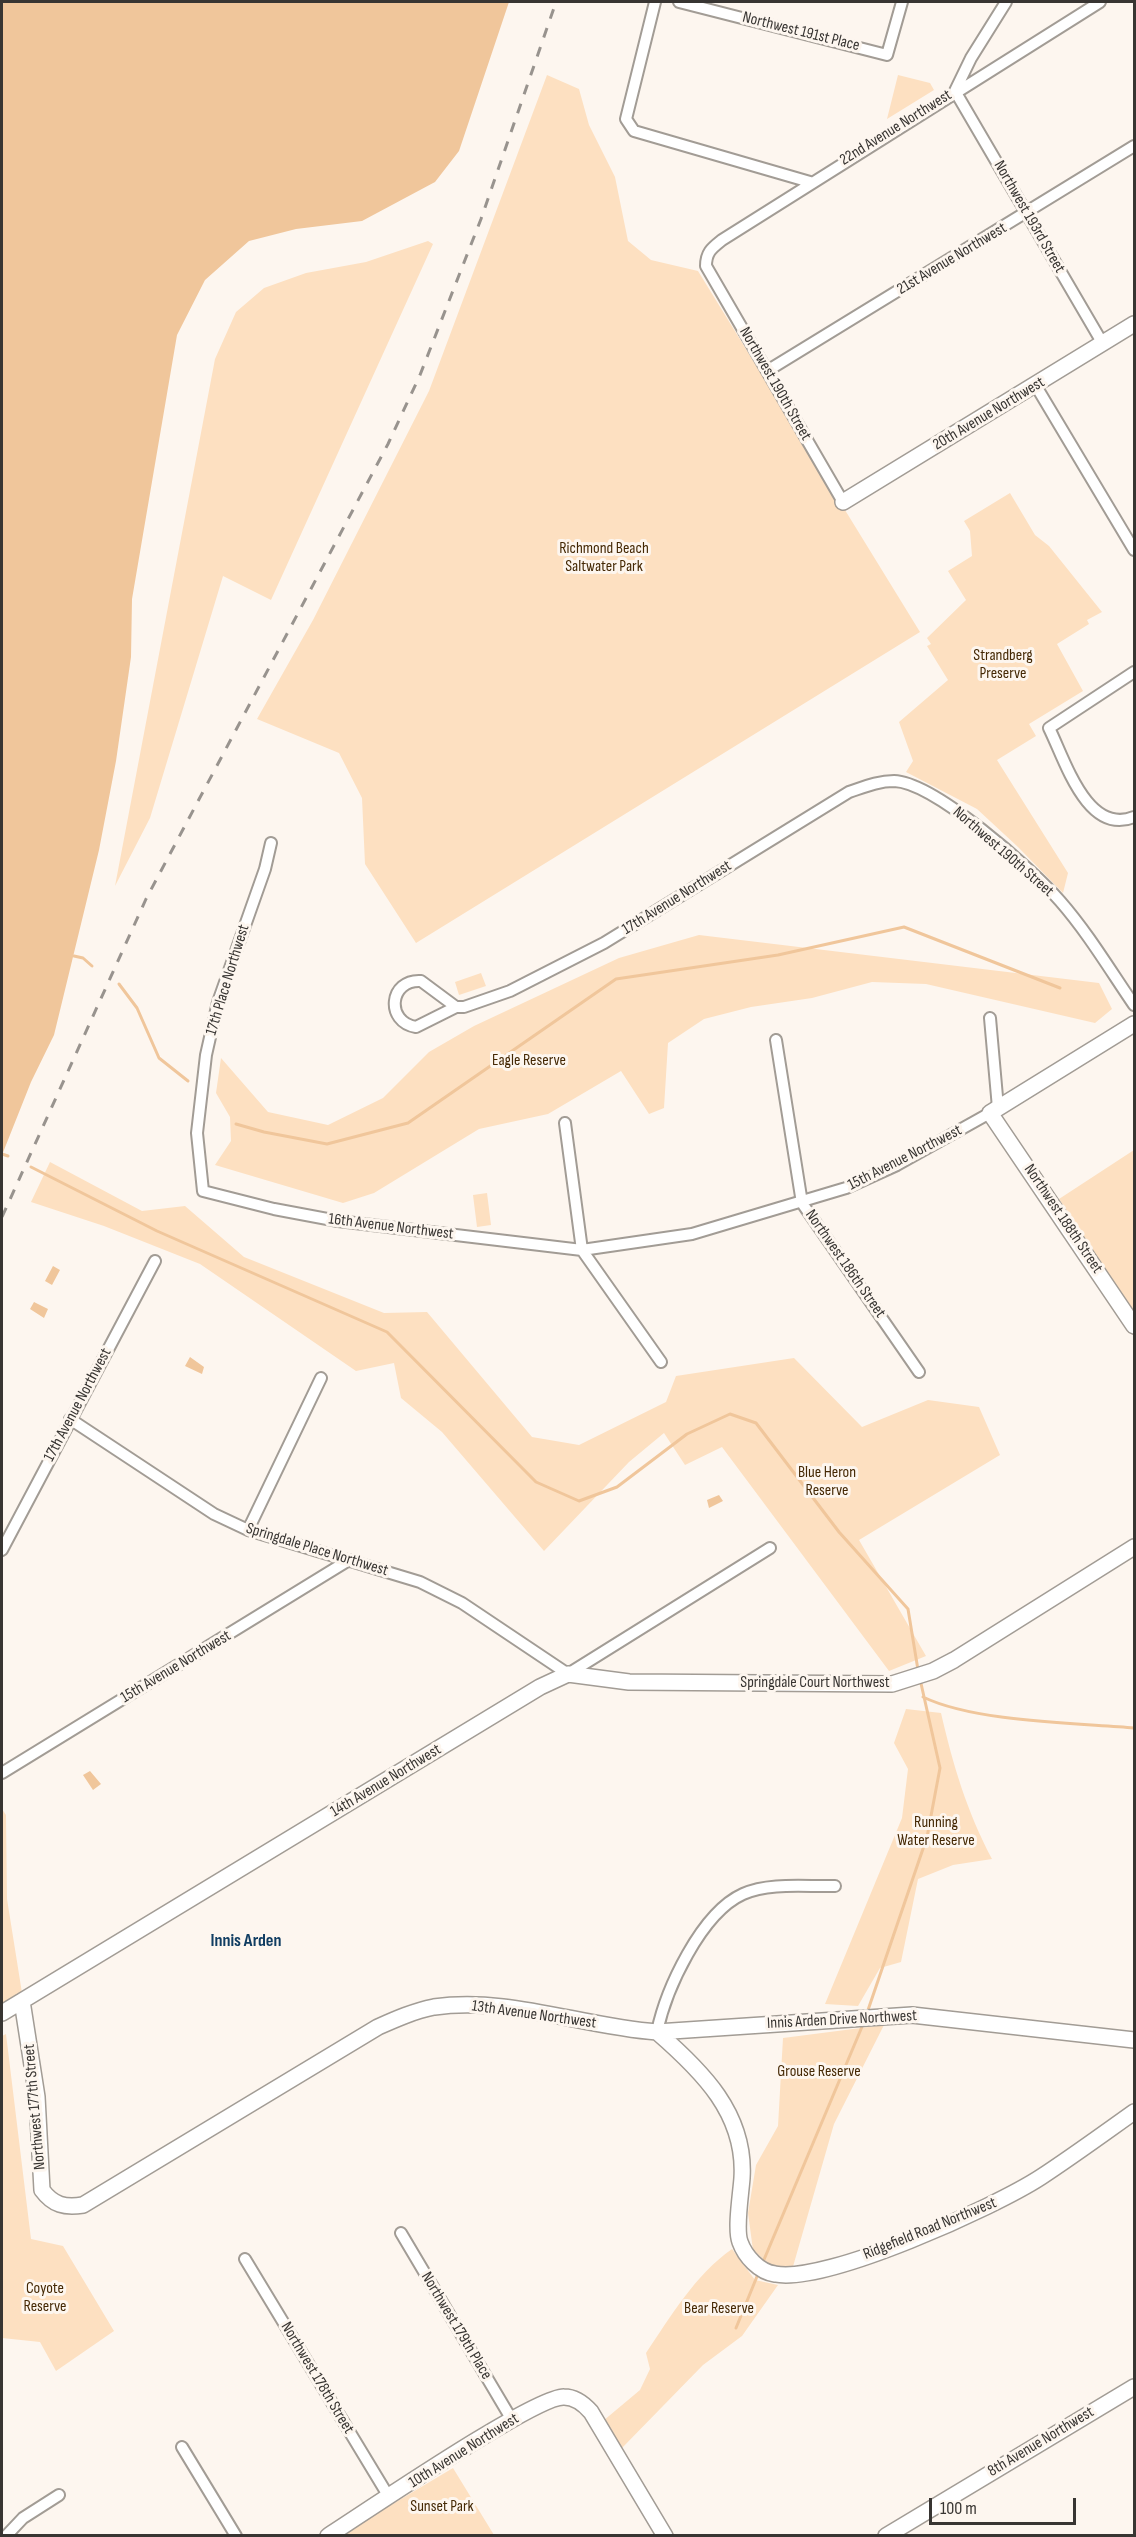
<!DOCTYPE html>
<style>
body{margin:0}
#map{position:relative;width:1136px;height:2537px;overflow:hidden;background:#fdf6ef;font-family:"Sofia Sans Condensed",sans-serif}
canvas{display:block}
.frame{position:absolute;inset:0;border:3px solid #383532;pointer-events:none}
.scale{position:absolute;left:929px;top:2498px;width:147px;height:27px;box-sizing:border-box;border:3px solid #383532;border-top:0;padding-left:8px;font-size:18px;line-height:21px;white-space:nowrap;color:#383532;-webkit-text-stroke:4px #fdf6ef;paint-order:stroke}
</style>
<div id="map">
<canvas width="1136" height="2537"></canvas>
<div class="frame"></div>
<div class="scale">100 m</div>
</div>
<script>
const context = document.querySelector('canvas').getContext('2d');
context.lineJoin = 'round';
function fillPath(path, color) { context.fillStyle = color; context.fill(path, 'evenodd'); }
function stroke(path, color, width, dash) { context.strokeStyle = color; context.lineWidth = width; context.lineCap = dash ? 'butt' : 'round'; context.setLineDash(dash || []); context.stroke(path); }
function write(font, color, halo, rows, align = 'center') {
  context.font = font + ' "Sofia Sans Condensed",sans-serif'; context.lineWidth = 6; context.setLineDash([]); context.textBaseline = 'middle'; context.strokeStyle = halo; context.fillStyle = color; for (const [text, x, y, turn = 0] of rows) {
    context.save(); context.translate(x, y); context.rotate((+turn || 0) * Math.PI / 180); context.textAlign = isNaN(turn) ? turn : align; if (halo) context.strokeText(text, 0, 0); context.fillText(text, 0, 0); context.restore();
  }
}
fillPath(new Path2D(`
 M547 75 579 89 589 125 615 177 628 241 651 260 698 271 920 632 416 943 365 864 362 798 339 753 257 719 313 620 429 391Z
 M898 75 930 83 934 90 887 119Z
 M428 241 433 244 271 600 223 576 150 818 115 886 215 359 236 312 264 288 306 273 366 262Z
 M1010 493 1035 535 1049 546 1102 612 1087 620 1089 624 1057 644 1083 691 1029 724 1036 736 997 760 1068 873 1063 893 1018 847 977 809 906 772 913 761 899 722 948 680 927 646 931 644 927 638 966 600 948 571 972 556 970 531 964 521Z
 M699 935 1099 983 1112 1009 1095 1023 926 984 872 982 812 998 751 1007 704 1019 668 1043 664 1108 649 1114 621 1071 548 1114 479 1129 374 1193 343 1203 215 1165 231 1141 230 1117 216 1093 221 1058 268 1112 328 1125 383 1098 429 1052 474 1026 619 958Z
 M481 973 486 986 459 995 455 982Z
 M1134 1150V1316L1059 1199Z
 M50 1162 142 1211 185 1206 244 1257 384 1313 427 1312 532 1437 579 1445 666 1402 676 1376 794 1358 862 1427 928 1400 979 1407 1000 1455 859 1540 926 1656 889 1671 722 1447 685 1465 664 1433 629 1462 544 1551 442 1432 401 1398 394 1363 356 1371 200 1264 104 1226 31 1202Z
 M487 1193 491 1225 477 1227 473 1195Z
 M906 1709 941 1713C953 1765 967 1812 992 1859L953 1865 918 1879 901 1962 880 1968 858 2006 825 2004 902 1818 908 1769 894 1743Z
 M2 1809 6 1815 7 1899 22 1993 2 2005Z
 M884 2025 834 2124 792 2270 770 2265 753 2250 748 2213 756 2165 778 2126 783 2038Z
 M6 2034 31 2239 63 2246 114 2331 56 2371 40 2342 2 2338V2036Z
 M732 2249 755 2280 778 2285 742 2336 703 2365 622 2448 603 2421 640 2390 650 2369 646 2353C671 2316 695 2275 732 2249Z
 M453 2468 494 2535 339 2536Z`), '#fde0c1');
fillPath(new Path2D(`
 M2 2H509L459 151 435 182 362 221 296 229 249 241 205 280 177 335 132 599 131 657 116 761 99 850 54 1035 31 1082 2 1155Z
 M53 1266 60 1270 52 1285 45 1281Z
 M34 1302 48 1309 44 1318 30 1309Z
 M190 1357 204 1367 202 1374 185 1366Z
 M719 1495 723 1501 709 1508 707 1500Z
 M90 1771 101 1784 93 1790 83 1775Z`), '#f0c69b');
stroke(new Path2D(`
 M74 956 83 958 92 966
 M119 984 137 1008 159 1058 188 1081
 M236 1124 264 1132 327 1144 408 1123 616 979 778 955 904 927 1060 988
 M2 1154 8 1156
 M31 1167 157 1231 387 1332 536 1482 579 1501 617 1487 687 1434 730 1414 756 1423 839 1532 908 1609 918 1670
 M923 1697C975 1722 1075 1723 1134 1728
 M867 2013 927 1837 940 1768 920 1679
 M763 2262 864 2022
 M736 2328 758 2274`), '#f0c69b', 3);
const street = new Path2D(`
 M655 2 626 119 634 131 810 182
 M679 2 887 55 902 2
 M1006 2 971 58 955 91 1103 344
 M767 371 1134 146
 M1036 386 1134 550
 M843 502 706 266C706 252 712 248 722 240L1100 2
 M1134 672 1049 728C1065 760 1087 836 1134 817
 M271 843 265 869 218 1002 206 1055 197 1133 203 1191 274 1209 338 1221 582 1250 692 1234 846 1188 897 1165 990 1113
 M456 1007 421 981C389 979 385 1022 416 1027L456 1007H464L510 991 604 943 849 792C864 787 878 781 894 781 934 782 1032 869 1060 901 1088 933 1110 970 1134 1005
 M990 1018 998 1108
 M776 1040 802 1203 919 1372
 M565 1123 582 1250 661 1362
 M70 1419 214 1514 248 1530 420 1582 462 1603 568 1674 770 1548
 M248 1530 321 1378
 M2 1550 155 1261
 M2 1773 349 1560
 M657 2032C666 1989 701 1913 743 1894 770 1882 807 1887 835 1886
 M401 2233 512 2420
 M245 2259 389 2497
 M182 2447 236 2536
 M6 2536 23 2518 59 2495`);
const secondary = new Path2D(`
 M843 502 1134 324
 M1134 1024 990 1113 1134 1326
 M22 2001 37 2097 42 2190C53 2205 65 2208 83 2205L378 2027C396 2019 414 2011 434 2007 508 1996 583 2027 657 2032L912 2015 1134 2040
 M2 2013 540 1687 568 1674 629 1682 892 1684 933 1671 954 1660 1134 1547
 M657 2032C702 2071 746 2114 742 2178 741 2193 735 2229 740 2242 745 2256 759 2272 775 2274 826 2284 995 2207 1041 2177 1073 2156 1103 2134 1134 2112
 M328 2536C364 2513 535 2396 564 2397 576 2397 584 2404 591 2412L665 2536
 M886 2536 1134 2387`);
stroke(street, '#a29c95', 14);
stroke(secondary, '#a29c95', 18);
stroke(street, '#fff', 10);
stroke(secondary, '#fff', 15);
stroke(new Path2D(`
 M2 1217 146 899 388 444 420 375 481 219 556 2`), '#98938e', 3, [10, 10]);
write('16px', '#383532', '#fdf6ef', [
 ["Northwest 191st Place",801,32,14],
 ["22nd Avenue Northwest",896,128,-32],
 ["Northwest 193rd Street",1029,217,60],
 ["21st Avenue Northwest",952,259,-31],
 ["Northwest 190th Street",775,384,60],
 ["20th Avenue Northwest",989,414,-31],
 ["Northwest 190th Street",1003,852,41],
 ["17th Avenue Northwest",677,898,-32],
 ["17th Place Northwest",228,980,-73],
 ["15th Avenue Northwest",905,1158,-27],
 ["Northwest 188th Street",1063,1219,56],
 ["16th Avenue Northwest",391,1227,7],
 ["Northwest 186th Street",845,1264,55],
 ["17th Avenue Northwest",78,1405,-62],
 ["Springdale Place Northwest",317,1550,17],
 ["15th Avenue Northwest",176,1667,-31],
 ["Springdale Court Northwest",815,1683],
 ["14th Avenue Northwest",386,1781,-31],
 ["13th Avenue Northwest",534,2015,8],
 ["Innis Arden Drive Northwest",842,2020,-3],
 ["Northwest 177th Street",35,2107,-95],
 ["Ridgefield Road Northwest",930,2229,-22],
 ["Northwest 179th Place",456,2326,59],
 ["Northwest 178th Street",317,2378,59],
 ["8th Avenue Northwest",1041,2442,-31],
 ["10th Avenue Northwest",464,2451,-32]
]);
write('16px', '#442804', '#fdf6ef', [
 ["Richmond Beach",604,549],
 ["Saltwater Park",604,567],
 ["Strandberg",1003,656],
 ["Preserve",1003,674],
 ["Eagle Reserve",529,1061],
 ["Blue Heron",827,1473],
 ["Reserve",827,1491],
 ["Running",936,1823],
 ["Water Reserve",936,1841],
 ["Grouse Reserve",819,2072],
 ["Coyote",45,2289],
 ["Reserve",45,2307],
 ["Bear Reserve",719,2309],
 ["Sunset Park",442,2507]
]);
write('bold 18px', '#103d62', '#fdf6ef', [
 ["Innis Arden",246,1941]
]);
</script>
